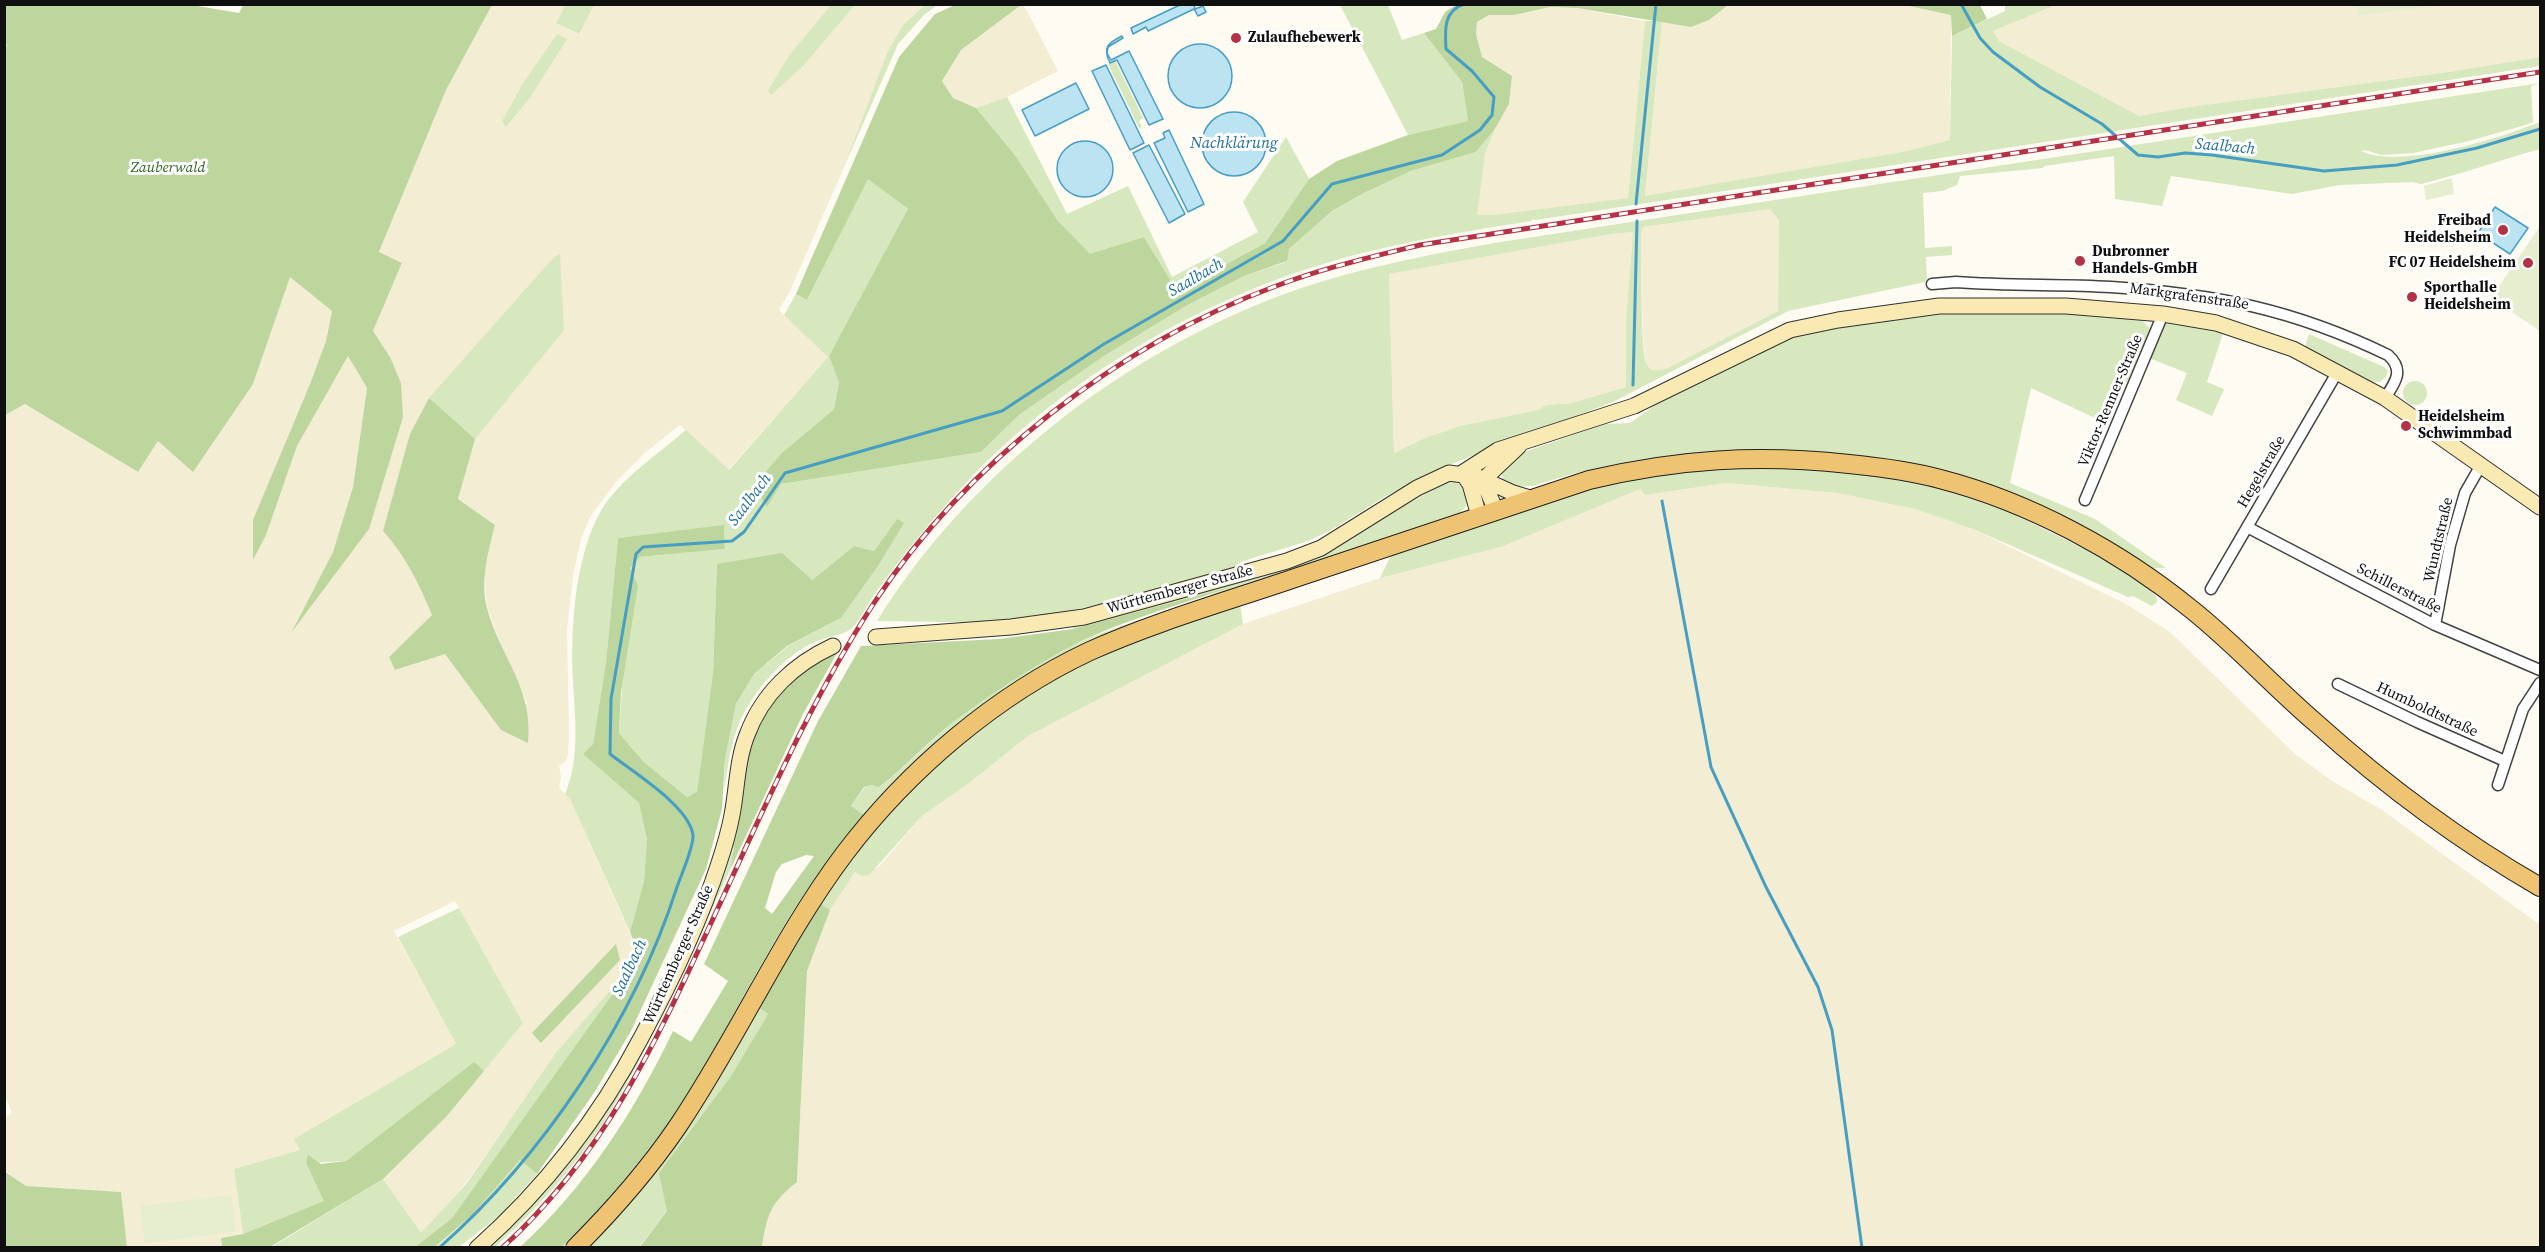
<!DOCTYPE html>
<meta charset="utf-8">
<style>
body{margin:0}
#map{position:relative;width:2545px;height:1252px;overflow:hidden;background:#fefbf2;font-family:"Source Serif 4",serif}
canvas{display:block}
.frame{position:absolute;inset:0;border:6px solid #0f0f0f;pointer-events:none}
</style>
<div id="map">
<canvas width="2545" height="1252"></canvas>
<div class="frame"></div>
</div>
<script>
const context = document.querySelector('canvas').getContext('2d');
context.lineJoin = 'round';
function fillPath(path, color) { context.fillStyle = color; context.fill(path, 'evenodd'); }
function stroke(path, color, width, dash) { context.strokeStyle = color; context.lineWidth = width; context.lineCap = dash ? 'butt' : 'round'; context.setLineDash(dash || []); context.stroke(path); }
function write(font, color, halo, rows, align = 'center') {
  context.font = font + ' "Source Serif 4",serif'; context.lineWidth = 6; context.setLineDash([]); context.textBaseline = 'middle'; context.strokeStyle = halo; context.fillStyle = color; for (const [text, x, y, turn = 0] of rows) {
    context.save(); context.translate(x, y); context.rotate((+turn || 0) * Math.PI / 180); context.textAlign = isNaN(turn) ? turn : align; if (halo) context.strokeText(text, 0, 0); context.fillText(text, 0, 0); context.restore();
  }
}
fillPath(new Path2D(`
 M1728 4H1905L1951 15 1950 140 1902 152 1645 197 1662 21 1691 27 1709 20Z
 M2055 4H2356L2358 16 2442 4 2540 5V57L2449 72 2190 107 2139 116 1999 41 1992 31Z
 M492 5H566L556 23 578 34 594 5H831L790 54 804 65 855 5H925L903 25 887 53 844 167 790 291 779 310 829 356 728 470 680 425 646 452 615 483 590 517 581 539 573 576 567 629 569 737 568 754 566 761 559 766 561 777 559 788 570 799 640 956 624 980 621 979 555 1055 466 1183 421 1234 383 1179 447 1116 523 1023 455 901 394 931 456 1044 295 1139 301 1150 234 1169 243 1234 221 1238 222 1247H127L121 1192 26 1186 5 1171V1117L12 1113 5 1097V415L25 404 138 472 158 441 253 384 290 276 332 311 326 341 310 384 254 520 266 535 297 446 348 356 367 388 353 487 333 552 293 628 369 528 390 357 373 331 402 263 379 253 446 90ZM557 34 566 40 530 98 506 127 502 121 523 83ZM429 398 474 440 458 499 495 525 484 572 487 606 497 635 527 703 501 730 445 654 395 670 389 657 432 615 415 576 400 550 383 531Z
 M1021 5H1023L1028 13 1058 71 1007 97 976 108 953 98 942 81 961 50Z
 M1550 7 1577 8 1645 21 1628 198 1493 215H1476L1485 154 1495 129 1509 104 1512 76 1482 57 1476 34 1477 22 1489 15H1514Z
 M1770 209 1779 220 1778 311 1668 368 1658 371 1649 368 1646 364 1643 334 1641 234 1643 227Z
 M1633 232 1626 321V387L1572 403 1546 405 1538 410 1460 426 1425 438 1394 453 1389 274 1611 234Z
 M1726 483 1837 493 1915 509 1973 529 2126 604 2170 632 2295 754 2332 781 2382 810 2540 925V1247L762 1248 767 1219 778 1196 797 1182 807 971 830 910 855 872 879 867 922 816 968 784 1028 736 1243 624 1380 578 1501 547 1640 489 1645 495Z`), '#f3edd4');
fillPath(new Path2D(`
 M566 4 594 5 579 34 556 23Z
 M831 5H855L804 65 771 95 768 91 790 54Z
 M925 5H937L924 15 898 44 844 167 887 53 903 25Z
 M1340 5H1388L1402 40 1424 33 1462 82 1468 121 1408 135Z
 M2005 5H2055L1993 31 1999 41 2139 116 2190 107 2449 72 2540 57V66L1536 220 1532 219V221C1470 230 1408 241 1347 257 1206 295 1062 379 963 486 931 520 903 555 876 592 868 603 862 617 853 627 847 635 821 638 810 644 779 661 751 694 738 726 730 747 727 771 724 793L725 759 736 704 754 674 788 646 841 618 876 569 897 519 874 551 854 546 812 580 717 564 713 673 697 793 687 797 644 762 619 733 630 568 640 557 725 549 724 526 618 538 606 662 593 744 583 754 639 803 647 840 644 881 630 932 570 799 565 794C580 759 575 719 573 681 570 628 575 545 608 500 629 473 660 452 686 430L729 470 828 357 784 315 796 294 807 300 868 178 909 210 829 356 839 383 834 409 783 452 767 506 781 484 981 452 1019 415 1104 356 1186 306 1244 276 1286 262 1289 249 1332 211 1364 193 1411 171 1476 152 1495 129 1485 154 1477 215H1493L1628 198 1645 21H1662L1645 196 1902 152 1950 140 1952 36 2005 11Z
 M557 34 567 39 530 98 506 127 502 121 523 83Z
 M1115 60 1143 118 1139 121 1142 127 1139 128 1108 64Z
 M2540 83 2531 86 2533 122 2525 125 2469 141 2413 153 2381 155 2366 150 2361 151C2401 170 2500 138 2540 122V149C2500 160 2462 174 2421 184L2412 182 2340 185 2292 194 2171 176 2162 206 2115 199 2114 156 2044 166 2043 168 1960 176 1957 185 1942 191 1923 193 1925 248 1952 246V255L1926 257 1927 278 1925 282 1788 311 1615 401 1446 466 1386 496 1331 530 1308 541 1240 562 1242 567 1136 597 1010 623 877 621C968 475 1118 357 1279 296 1349 270 1422 256 1494 243ZM1770 209 1779 220 1778 311 1668 368C1661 370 1652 373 1647 365 1640 352 1642 255 1641 234L1643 227ZM1633 232 1626 321V387L1572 403 1546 405 1538 410 1460 426 1425 438 1394 453 1389 274 1611 234Z
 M1007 97 1067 214 1128 186 1172 277 1258 232 1243 202 1286 137 1309 179 1265 243 1177 291 1144 237 1090 255 1058 221 1015 155 976 108Z
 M560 254 564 330 475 439 449 418 429 398 554 257Z
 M2010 309 2135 317 2142 320 2151 330 2108 424 2031 388 2010 483 2095 519 2166 568H2154L2150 570 1945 475 1657 458 1626 462 1580 472 1532 486 1513 487 1503 481 1502 472 1524 452 1605 424 1630 423 1657 404 1788 337 1898 315Z
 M2164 323 2223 333 2207 382 2224 389 2212 416 2176 400 2187 373 2149 358Z
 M2309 334 2384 367 2388 371 2386 377 2380 382H2372L2305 347Z
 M2403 393a12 12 0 1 1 24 0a12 12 0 1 1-24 0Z
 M1705 466 1849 470 1939 488 2010 512 2112 563 2142 583 2156 596 2157 602 2152 606 2133 596 2128 597 1973 529 1915 509 1837 493 1726 483 1645 495 1640 489 1501 547 1380 578 1391 555 1599 485Z
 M1450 482H1455L1463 486C1468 498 1470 505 1459 514L1104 638 886 790 864 815 851 806 865 787 873 785 878 788C905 768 928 743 954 721 985 695 1029 668 1066 649 1115 624 1170 613 1220 591L1073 629V626L1231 585 1310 560 1437 487Z
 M1240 603 1243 624 1028 736 968 784 922 816 869 875 862 876 855 872 830 910 820 903 885 811 942 760 984 726 1048 681 1120 644Z
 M731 844 734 848 730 870C692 951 657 1035 610 1112 579 1163 538 1208 495 1247L487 1248 518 1220 562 1171 606 1111Z
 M459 908 523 1023 484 1071 473 1063 346 1161 306 1163 325 1201 243 1234 234 1169 300 1150 294 1139 456 1044 398 937Z
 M621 978 624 980 452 1218 415 1247 270 1248 383 1179 421 1233 467 1183 555 1054Z
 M759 1008 768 1014 729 1079 667 1211 639 1247 584 1248 706 1097Z
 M520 1160 537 1174 500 1215 459 1247 435 1248 473 1214Z`), '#d7e7be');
fillPath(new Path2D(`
 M186 4 239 13 244 4 492 5 446 90 379 252 402 263 373 331 390 357 401 383 403 417 369 529 291 633 333 552 353 487 367 388 348 356 297 446 266 535 253 560V520L310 384 326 341 332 311 290 277 253 384 193 472 158 441 138 472 25 404 5 415 4 52 7 45 5 43V5Z
 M955 5H1021L961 50 942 81 953 98 976 108 1015 155 1058 221 1090 254 1144 237 1177 291 1265 243 1309 179 1337 161 1408 135 1468 121 1462 82 1424 33 1436 29 1445 12 1456 5H1728L1709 20 1691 27 1577 8 1550 7 1514 15H1489L1477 22 1476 34 1482 57 1512 76 1509 104 1495 129 1476 152 1411 171 1364 193 1332 211 1289 249 1287 261 1244 276 1186 306 1104 356 1019 415 981 452 781 484 767 507 754 485 783 452 834 409 839 383 829 356 908 209 868 179 807 300 796 294 899 57 935 14Z
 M1905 5H1980L1987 19 1952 36 1951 15Z
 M429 398 475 439 458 499 495 525C488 553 480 580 487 608 500 657 534 688 528 743L501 730 445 654 395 670 389 657 432 615C419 584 406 556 383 531L410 434Z
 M897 519 904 523 876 569 841 618 787 646 754 674 736 704 725 759 722 809 706 869 631 1031 594 1093 537 1174 520 1160 473 1214 435 1247H415L452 1218 640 956 630 932 644 881 647 840 639 803 583 754 593 744 606 662 618 538 724 525 725 549 640 557 630 568 638 586 621 692 619 733 644 762 687 797 697 792 713 673 717 564 782 553 812 580 854 546 874 551Z
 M1231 587C1176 606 1116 622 1064 650 1027 670 991 694 957 719 929 740 906 767 878 788L873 785 864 787 851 806 864 815C841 842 820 870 801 899 754 970 719 1049 671 1119 638 1165 602 1208 562 1247L519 1248C585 1188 635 1111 673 1031L691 1042 728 981 704 964 818 721 861 646 999 639 1073 629ZM806 855 814 856 772 914 765 908 776 872 782 864Z
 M837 653 803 714 730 870 734 848 731 844C747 760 749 693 837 653Z
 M820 903 830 910 807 971 797 1182C770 1203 767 1215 762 1247L639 1248 667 1211 659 1173 729 1079 768 1014 759 1008Z
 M616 944 620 960 541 1043 532 1033Z
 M474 1062 484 1071 447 1116 383 1179 270 1247H222L221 1238 243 1234 324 1201 306 1163 308 1155 321 1164 346 1161Z
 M4 1171 26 1186 121 1192 127 1247H5Z`), '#bdd69e');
fillPath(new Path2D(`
 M2356 4H2442V5L2358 16Z
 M2452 178 2454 194 2426 200 2424 186Z
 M2540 226V331L2491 298Z
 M231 1195 235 1232 145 1243 140 1206Z`), '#e7eecf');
const water = new Path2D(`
 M1182 4 1194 5 1195 9 1203 6 1206 12 1198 16 1194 9 1148 31 1146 27 1133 34 1131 28Z
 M1122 36 1123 38 1108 47 1107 53 1111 60 1129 51 1163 119 1149 125 1117 60 1110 63C1102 47 1108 43 1122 36Z
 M1168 76a32 32 0 1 1 64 0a32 32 0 1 1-64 0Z
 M1106 65 1144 143 1130 150 1092 71Z
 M1076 83 1089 109 1035 136 1022 110Z
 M1202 144a32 32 0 1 1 64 0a32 32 0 1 1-64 0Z
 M1169 130 1204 204 1188 212 1154 143 1165 138 1163 133Z
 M1057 169a28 28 0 1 1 56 0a28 28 0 1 1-56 0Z
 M1149 145 1185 214 1169 223 1133 153Z
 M2495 207 2528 228 2510 254 2478 233Z`);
fillPath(water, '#bbe3f2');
stroke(water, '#479ec3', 1.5);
stroke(new Path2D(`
 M1961 4 1980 38 1993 52 2040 87 2102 124 2138 155 2158 157 2185 153 2212 155 2324 171 2397 165 2477 148 2540 129
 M1636 204 1656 4
 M1633 385 1637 221
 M1662 501 1711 767 1766 887 1818 987 1832 1030 1862 1248
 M439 1248C544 1155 634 1021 677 887 681 875 694 847 693 835 689 806 633 772 610 754L611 699 636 554 643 547 732 541 744 532 785 473 1002 411 1104 344 1283 241 1332 184 1442 155 1480 130 1492 115 1494 97 1472 71 1446 49C1445 31 1443 11 1464 4`), '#479ec3', 3);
const street = new Path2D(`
 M1932 284 1956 282C2008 286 2060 284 2111 287 2215 294 2293 309 2388 355 2405 370 2395 383 2385 398
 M2085 500 2163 314
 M2247 527 2435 625 2540 670
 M2211 589 2338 371
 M2435 625 2450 545 2465 493 2481 465
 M2338 684 2417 722 2505 761
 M2498 785 2523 709 2540 683`);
const secondary = new Path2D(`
 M1462 473 1498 450 1634 406 1790 330 1838 320 1939 306H2066L2163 314 2216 323 2293 349 2385 398 2540 507
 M1462 473 1470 484 1479 516
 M1483 480 1519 446
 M1483 480 1496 511
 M876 637 1011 627 1084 617 1287 561 1321 548 1417 488 1449 473 1478 477 1513 493 1533 499
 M477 1248C545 1188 599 1118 641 1038 669 986 701 919 719 863 724 848 729 831 732 815 737 789 737 760 747 735 762 694 794 664 833 646`);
const primary = new Path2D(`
 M575 1248C613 1210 648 1170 678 1126 738 1037 781 938 845 853 908 770 996 695 1090 651 1157 621 1228 601 1298 577 1395 545 1492 513 1589 480 1678 459 1757 454 1849 464 1879 467 1911 471 1940 479 2029 502 2120 551 2191 609 2235 644 2273 686 2316 723 2385 785 2460 841 2540 887`);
stroke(street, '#424242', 13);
stroke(secondary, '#313131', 17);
stroke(primary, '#202020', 20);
stroke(street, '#fff', 10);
stroke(secondary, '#f9eab3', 15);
stroke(primary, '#eec472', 18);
const rail = new Path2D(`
 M502 1248C612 1148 663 1026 724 895 770 795 814 695 874 603 966 463 1119 344 1276 286 1323 268 1371 257 1420 245L2540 72`);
stroke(rail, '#b53145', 5);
stroke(rail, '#fff', 3, [9]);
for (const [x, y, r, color] of [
 [1236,38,6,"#b53145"],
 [2503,230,6,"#b53145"],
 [2080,261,6,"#b53145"],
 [2528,263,6,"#b53145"],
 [2412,297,6,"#b53145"],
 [2406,426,6,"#b53145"]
]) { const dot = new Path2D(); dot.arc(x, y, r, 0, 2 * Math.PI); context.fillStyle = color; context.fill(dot); stroke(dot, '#fff', 2); }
write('bold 15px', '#0f0f0f', '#fff', [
 ["Zulaufhebewerk",1248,38],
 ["Freibad",2491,221,"right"],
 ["Heidelsheim",2491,238,"right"],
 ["Dubronner",2092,252],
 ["Handels-GmbH",2092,269],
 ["FC 07 Heidelsheim",2516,263,"right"],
 ["Sporthalle",2424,288],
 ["Heidelsheim",2424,305],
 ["Heidelsheim",2418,417],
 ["Schwimmbad",2418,434]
], 'left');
write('italic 15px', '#376324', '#fff', [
 ["Zauberwald",168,168]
]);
write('15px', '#0f0f0f', '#fff', [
 ["Markgrafenstraße",2189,297,8],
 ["Viktor-Renner-Straße",2111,401,-67],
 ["Hegelstraße",2262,472,-60],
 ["Wundtstraße",2439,540,-77],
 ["Schillerstraße",2399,589,27],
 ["Württemberger Straße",1180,590,-15],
 ["Humboldtstraße",2427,710,25],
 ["Württemberger Straße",679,955,-66]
]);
write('italic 16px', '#217098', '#fff', [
 ["Nachklärung",1234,144],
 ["Saalbach",2225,147,5],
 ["Saalbach",1196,278,-30],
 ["Saalbach",750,500,-53],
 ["Saalbach",630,968,-65]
]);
</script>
